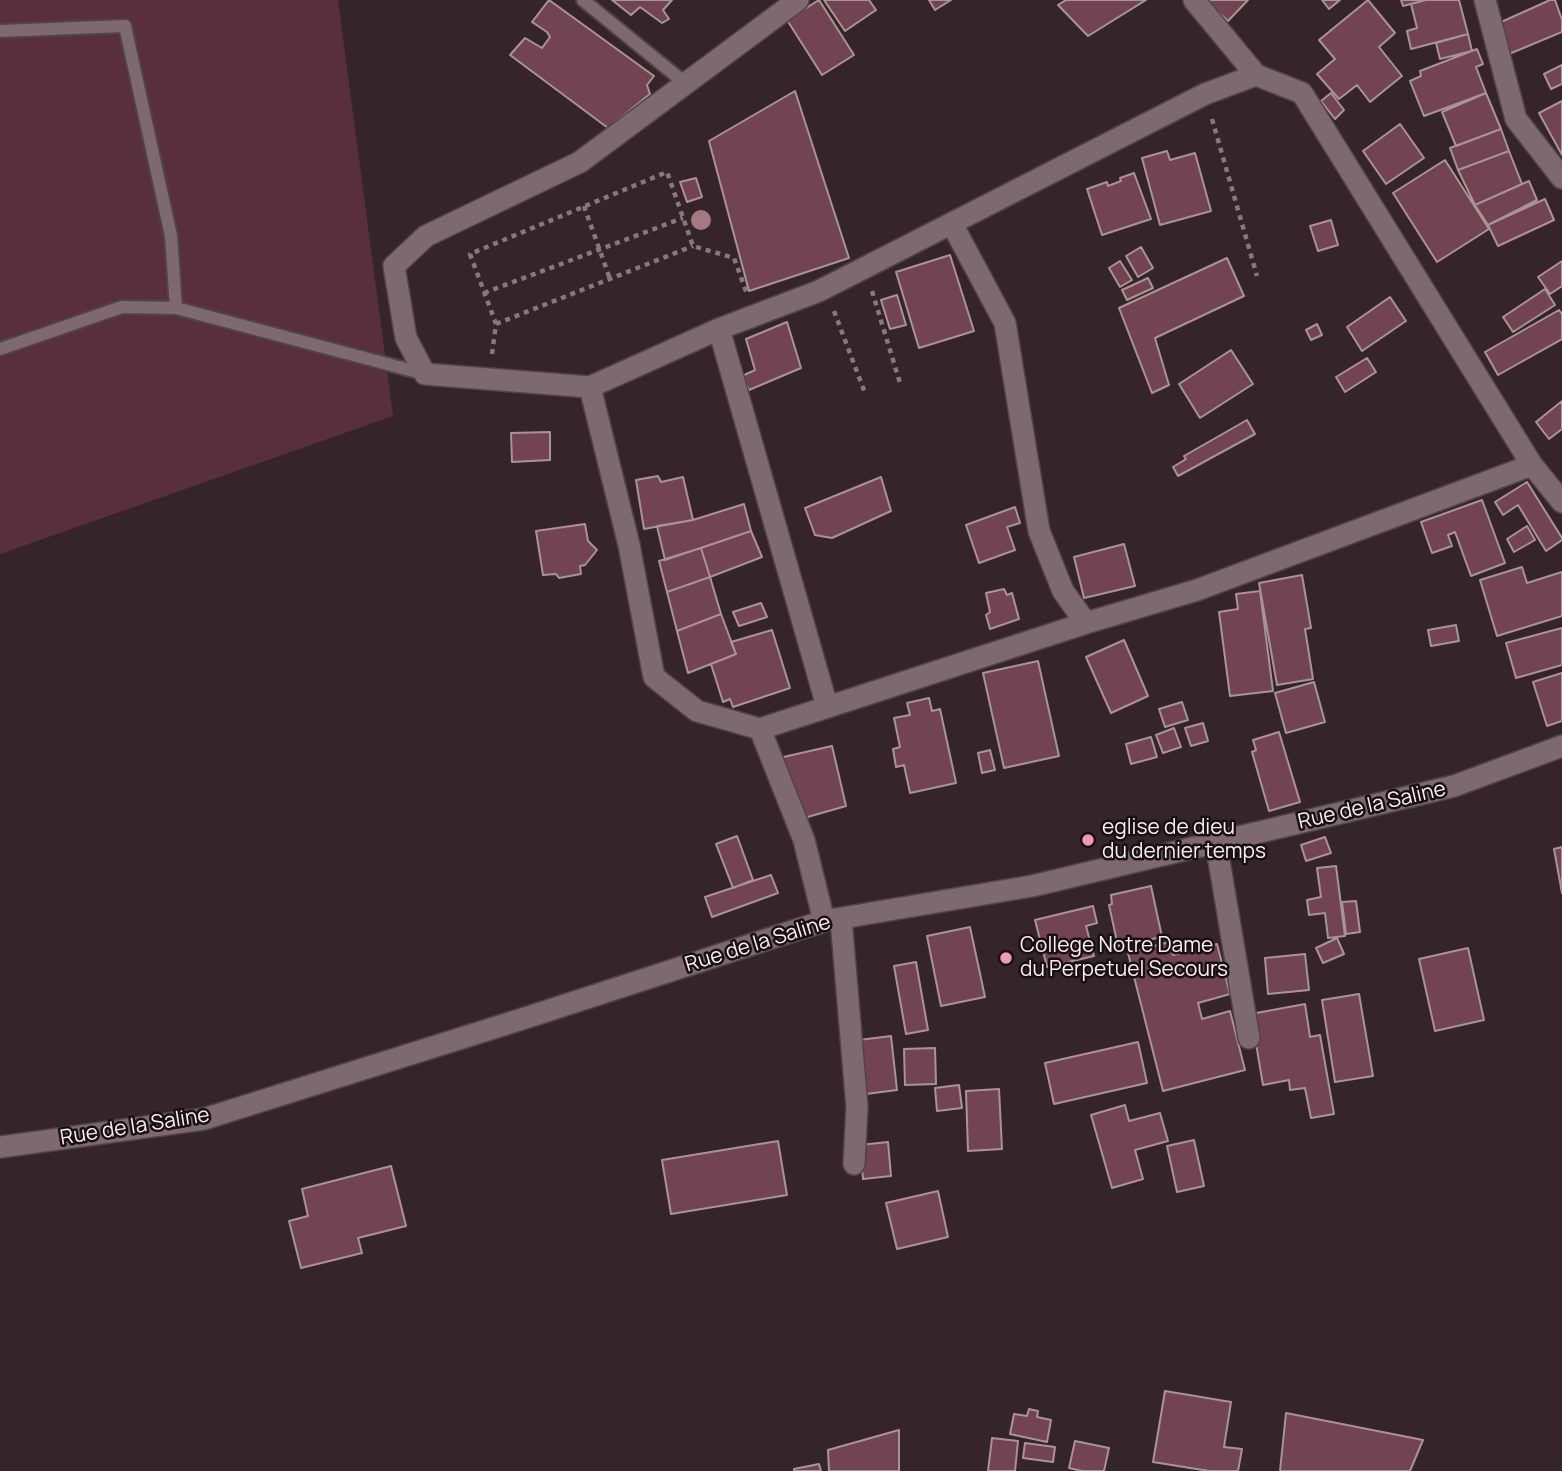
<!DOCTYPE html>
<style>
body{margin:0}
canvas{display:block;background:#35252a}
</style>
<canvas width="1562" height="1471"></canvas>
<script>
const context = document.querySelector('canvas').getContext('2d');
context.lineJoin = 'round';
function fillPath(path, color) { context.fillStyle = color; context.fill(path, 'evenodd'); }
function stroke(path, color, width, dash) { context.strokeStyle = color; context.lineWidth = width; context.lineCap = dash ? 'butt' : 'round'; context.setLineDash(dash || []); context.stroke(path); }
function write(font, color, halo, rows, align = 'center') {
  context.font = font + ' Manrope,sans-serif'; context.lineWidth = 5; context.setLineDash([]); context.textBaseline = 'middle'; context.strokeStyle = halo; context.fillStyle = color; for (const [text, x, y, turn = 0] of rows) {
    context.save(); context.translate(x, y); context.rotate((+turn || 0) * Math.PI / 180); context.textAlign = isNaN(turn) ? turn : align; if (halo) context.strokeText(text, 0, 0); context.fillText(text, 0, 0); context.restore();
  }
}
fillPath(new Path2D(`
 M0 0H338L393 416 0 554Z`), '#592f3d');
const building = new Path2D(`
 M549 0 654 76 647 85 650 94 608 128 510 55 525 38 542 48 550 37 547 32 532 22Z
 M612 0H672L663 10 669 19 662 23 640 7 631 15Z
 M819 0 854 55 822 75 787 20Z
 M824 0H869L876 10 845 31Z
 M929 0H951L935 10Z
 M1066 0H1146L1088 36 1058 5Z
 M1211 0H1248L1228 21 1208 3Z
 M1322 0H1340L1329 9Z
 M1368 0 1395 33 1379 47 1402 76 1370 102 1357 85 1339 99 1317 74 1335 59 1319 40Z
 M1401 0H1426L1403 6Z
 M1426 0H1459L1468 34 1411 49 1407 31 1417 28 1411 4Z
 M1550 0H1555L1562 20V32L1509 54 1499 23Z
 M1468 34 1472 51 1440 59 1436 43Z
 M1477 49 1483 64 1476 67 1486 93 1424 116 1410 81 1421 76 1420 71Z
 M1562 65V84L1551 89 1544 74Z
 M795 91 849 258 749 291 709 141Z
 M1331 93 1344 110 1335 119 1321 101Z
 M1486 93 1501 129 1456 146 1442 112Z
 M1562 101V155L1539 113Z
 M1400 124 1424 158 1386 184 1363 151Z
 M1501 129 1509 151 1458 170 1450 148Z
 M1167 151 1170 160 1195 153 1211 211 1160 225 1142 158Z
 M1509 151 1522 184 1475 205 1458 170Z
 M1445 160 1489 229 1437 262 1393 193Z
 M1134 173 1151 219 1102 235 1087 189 1107 182 1108 186 1121 181 1120 178Z
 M696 178 702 197 687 202 680 182Z
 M1529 181 1537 200 1488 225 1475 205Z
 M1545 199 1554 220 1498 246 1488 225Z
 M1331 220 1338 245 1318 251 1310 226Z
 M1141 247 1153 268 1138 277 1126 256Z
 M950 255 974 331 919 348 896 272Z
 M1227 258 1244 296 1155 338 1169 385 1152 393 1119 308Z
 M1120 261 1132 280 1120 287 1109 268Z
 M1562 261V286L1550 294 1538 277Z
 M1148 278 1153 288 1127 300 1122 290Z
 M1545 289 1555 305 1513 332 1503 317Z
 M897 295 906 325 890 329 881 300Z
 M1390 297 1406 321 1362 351 1347 327Z
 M1559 310 1562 314V339L1498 375 1485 352Z
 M787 322 801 368 749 390 742 376 755 370 746 339Z
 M1317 324 1322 335 1311 340 1306 330Z
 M1231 350 1253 384 1200 418 1179 384Z
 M1367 358 1376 372 1345 392 1336 377Z
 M1562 401V429L1549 439 1536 422Z
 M1247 420 1255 434 1178 476 1173 467 1186 459 1184 456Z
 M550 432V460L512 462 511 433Z
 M658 476 661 482 683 477 693 520 644 529 636 480Z
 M881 477 891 511 832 538 815 535 805 508Z
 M1527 482 1562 538V540L1546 551 1518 505 1503 515 1495 502Z
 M1482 500 1505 563 1471 576 1455 532 1448 535 1452 546 1432 553 1421 522Z
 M744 504 751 531 665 560 657 526 693 520Z
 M1015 507 1020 523 1007 527 1015 550 979 563 966 525Z
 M585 524 588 541 597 550 585 565 580 566 581 574 559 578 556 574 543 575 536 531Z
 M1527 526 1535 540 1514 552 1507 539Z
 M751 531 762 557 710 577 701 548Z
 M1124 544 1135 586 1084 598 1074 557Z
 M701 548 710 577 667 592 659 561Z
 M1522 567 1527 583 1562 572V616L1497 636 1480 580Z
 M1302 575 1311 628 1305 629 1313 679 1277 685 1259 583Z
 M710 577 721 614 677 631 667 592Z
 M1004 589 1007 595 1012 593 1019 619 990 629 986 615 990 612 986 593Z
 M1260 591 1273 691 1230 696 1219 612 1238 609 1236 594Z
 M761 603 767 617 739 626 733 612Z
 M721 614 736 654 688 673 677 631Z
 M1456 625 1459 641 1431 646 1428 630Z
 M1562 628V665L1516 678 1506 643Z
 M772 630 790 688 733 707 730 699 723 702 711 664 736 654 731 642Z
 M1124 640 1148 696 1111 713 1086 657Z
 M1038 661 1059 756 1004 768 983 673Z
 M1562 673V721L1547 726 1533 682Z
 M1314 682 1325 722 1286 733 1275 693Z
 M929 698 932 711 940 709 956 783 910 793 904 765 896 767 893 749 900 747 894 718 910 715 907 703Z
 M1182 702 1188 720 1165 727 1159 709Z
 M1203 723 1208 741 1191 746 1185 728Z
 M1174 728 1181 747 1163 753 1156 735Z
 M1279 732 1300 802 1269 811 1252 752 1256 750 1253 740Z
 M1151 737 1157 757 1131 764 1126 744Z
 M832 746 846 806 797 820 779 758Z
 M990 750 995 770 982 773 978 753Z
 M737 836 753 880 733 888 716 844Z
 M1325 837 1331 853 1306 861 1301 845Z
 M1562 847V893L1554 849Z
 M1336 866 1345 936 1328 938 1325 913 1309 915 1307 900 1321 897 1317 868Z
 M771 875 778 893 712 917 705 897Z
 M1151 886 1162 937 1118 946 1109 905 1112 904 1111 895Z
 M1356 901 1360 932 1346 934 1342 902Z
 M1093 906 1097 923 1086 926 1094 956 1047 967 1035 920Z
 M970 927 985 997 941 1006 927 936Z
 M1337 938 1344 954 1323 963 1316 948Z
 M1169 942 1173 955 1217 944 1230 994 1198 1003 1202 1019 1230 1011 1245 1070 1163 1091 1128 953Z
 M1468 948 1484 1020 1435 1031 1419 959Z
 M1305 954 1309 990 1268 994 1265 958Z
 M916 962 928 1030 906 1034 894 966Z
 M1359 994 1373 1076 1335 1082 1322 1000Z
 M1305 1004 1310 1037 1320 1035 1334 1114 1311 1118 1305 1088 1290 1090 1289 1080 1263 1085 1251 1014Z
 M891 1036 897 1090 858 1095 851 1041Z
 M1138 1042 1147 1083 1054 1104 1045 1063Z
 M935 1048 936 1084 905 1085 904 1049Z
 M959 1085 962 1108 937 1111 935 1088Z
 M999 1089 1002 1149 968 1151 966 1091Z
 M1125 1105 1129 1121 1160 1113 1168 1141 1135 1150 1143 1179 1112 1188 1091 1115Z
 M1194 1140 1204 1186 1177 1192 1167 1146Z
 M778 1141 787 1195 671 1214 662 1160Z
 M888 1142 891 1176 863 1179 860 1145Z
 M391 1166 406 1226 358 1238 362 1253 301 1268 289 1221 308 1216 302 1189Z
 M938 1191 948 1237 897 1249 886 1203Z
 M1165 1391 1231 1402 1224 1447 1242 1449 1238 1471H1209L1153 1462Z
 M1029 1409 1038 1411 1037 1417 1051 1420 1047 1442 1010 1434 1014 1414 1027 1416Z
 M1286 1413 1423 1440 1410 1471H1280Z
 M899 1430V1471H829L828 1450Z
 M992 1438 1018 1441 1015 1471H988Z
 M1075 1441 1109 1448 1104 1471H1082L1069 1468Z
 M1025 1443 1055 1447 1053 1462 1023 1458Z
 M819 1464 821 1471H794V1469Z`);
fillPath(building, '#724352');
stroke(building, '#a89398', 2);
const service = new Path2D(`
 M583 0 685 83
 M0 31 125 26 171 236 176 308
 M0 349 122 307 176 308 425 374`);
const minor = new Path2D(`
 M798 0 580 162 426 236 394 266 406 338 425 374 590 387 719 329 819 291 1205 94 1256 75 1302 93 1532 465 1562 502
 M1194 0 1256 75
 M1485 0 1516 119 1562 178
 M952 224 1005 323 1039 531 1063 591 1086 623
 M719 329 827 706
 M590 387 629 545 654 677 697 711 760 729 1086 623 1197 590 1532 465
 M760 729 804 840 824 921
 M1216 843 1249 1038
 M841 919 857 1107 854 1164
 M0 1147 204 1119 519 1020 824 921 1032 886 1454 786 1562 746`);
stroke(service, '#514447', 16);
stroke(minor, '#514447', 24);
stroke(new Path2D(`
 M1212 119 1257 276
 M584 206 610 279
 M872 291 900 383
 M484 293 683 218
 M834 311 865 393
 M496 324 693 246
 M492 354 496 324 470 254 667 172 693 246 734 258 747 294`), '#86787c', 4.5, [5, 5]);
stroke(service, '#7d696f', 12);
stroke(minor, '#7d696f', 21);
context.fillStyle = '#a47985';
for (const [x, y] of [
 [701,220]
]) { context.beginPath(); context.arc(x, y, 10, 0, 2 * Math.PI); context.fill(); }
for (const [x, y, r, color] of [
 [1088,840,7,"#f09ab5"],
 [1006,958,7,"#f09ab5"]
]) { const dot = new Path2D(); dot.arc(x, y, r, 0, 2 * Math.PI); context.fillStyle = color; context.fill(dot); stroke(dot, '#181013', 2.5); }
write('21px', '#f9edf0', '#181013', [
 ["Rue de la Saline",1372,806,-13],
 ["Rue de la Saline",758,944,-17],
 ["Rue de la Saline",135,1127,-9]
]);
write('21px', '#f9edf0', '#181013', [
 ["eglise de dieu",1102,828],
 ["du dernier temps",1102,852],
 ["College Notre Dame",1020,946],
 ["du Perpetuel Secours",1020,970]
], 'left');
</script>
